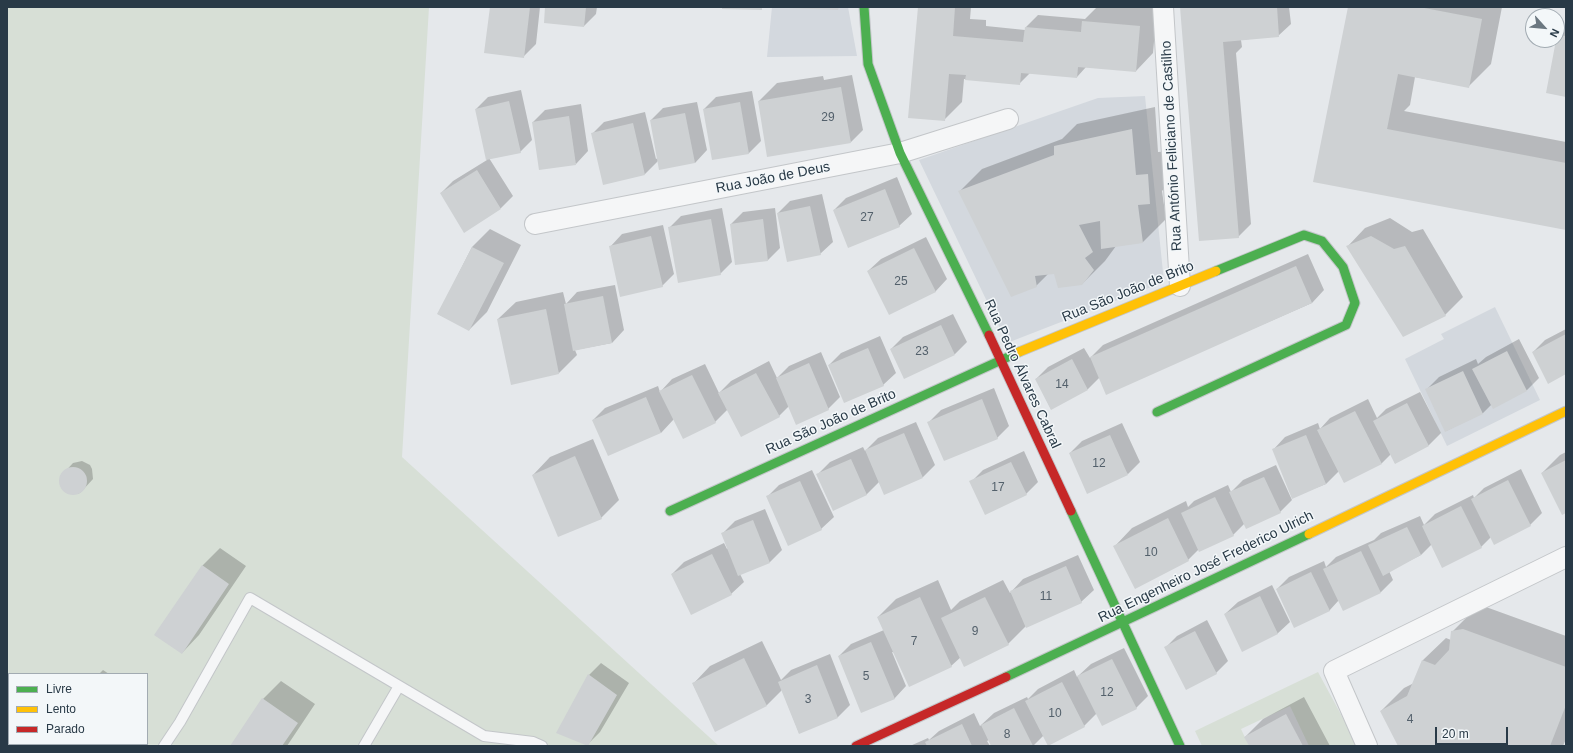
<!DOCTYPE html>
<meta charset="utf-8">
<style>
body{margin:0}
#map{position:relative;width:1573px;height:753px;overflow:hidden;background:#e5e8eb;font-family:Arial,sans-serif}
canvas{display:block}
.frame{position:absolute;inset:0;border:8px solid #293a47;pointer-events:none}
.legend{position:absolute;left:8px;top:673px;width:140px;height:72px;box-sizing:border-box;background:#f3f7f9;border:1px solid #a2abb2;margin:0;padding:5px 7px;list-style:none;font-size:12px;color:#293a47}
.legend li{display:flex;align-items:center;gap:8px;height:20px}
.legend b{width:20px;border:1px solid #a2abb2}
.north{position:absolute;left:1525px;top:8px;width:40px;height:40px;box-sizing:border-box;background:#f3f7f9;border:1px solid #a2abb2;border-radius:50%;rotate:117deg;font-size:11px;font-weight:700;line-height:16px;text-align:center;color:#293a47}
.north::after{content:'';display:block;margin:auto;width:14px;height:18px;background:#6b7780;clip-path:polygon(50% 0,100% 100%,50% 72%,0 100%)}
.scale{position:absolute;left:1435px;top:727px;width:73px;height:18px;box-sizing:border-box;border:2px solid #293a47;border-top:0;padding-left:5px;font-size:12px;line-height:14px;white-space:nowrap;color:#293a47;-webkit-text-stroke:3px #f3f7f9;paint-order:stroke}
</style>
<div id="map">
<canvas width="1573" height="753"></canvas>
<div class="frame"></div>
<ul class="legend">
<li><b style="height:5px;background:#4caf50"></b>Livre</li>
<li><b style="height:5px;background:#ffc107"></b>Lento</li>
<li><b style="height:5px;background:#c62828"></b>Parado</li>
</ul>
<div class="north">N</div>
<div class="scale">20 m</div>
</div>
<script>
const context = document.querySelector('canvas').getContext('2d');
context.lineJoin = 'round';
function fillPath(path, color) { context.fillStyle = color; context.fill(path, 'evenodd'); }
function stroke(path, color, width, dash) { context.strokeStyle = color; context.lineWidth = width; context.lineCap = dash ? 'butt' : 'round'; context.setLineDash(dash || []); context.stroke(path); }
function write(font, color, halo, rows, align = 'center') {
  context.font = font + ' Arial,sans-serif'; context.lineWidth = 3; context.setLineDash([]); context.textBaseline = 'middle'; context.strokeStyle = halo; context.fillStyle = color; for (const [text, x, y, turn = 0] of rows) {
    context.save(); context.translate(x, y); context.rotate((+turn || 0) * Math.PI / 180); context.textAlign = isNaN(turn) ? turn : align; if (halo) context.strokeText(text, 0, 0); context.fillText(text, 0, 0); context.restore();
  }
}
fillPath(new Path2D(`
 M772 7H848L857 56 767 57Z
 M1145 96 1164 282 1007 343 919 160 1098 98Z
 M1495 307 1540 400 1447 446 1405 359 1444 339 1441 334Z`), '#d3d8de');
fillPath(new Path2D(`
 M7 7H429L402 457 719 746H7ZM9 674H147V744H9Z
 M1318 672 1358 746H1309L1290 706 1241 729 1249 746H1202L1195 731Z`), '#d7dfd6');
fillPath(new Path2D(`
 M491 7H540L536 44 524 56Z
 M546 7H597L596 14 584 26Z
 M919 7H971L970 19 986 20V26L1025 30 1026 27 1038 15 1085 19 1097 7 1157 8 1153 53 1136 71 1086 67 1077 77 1030 73 1019 84 964 79 962 102 944 120Z
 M1181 7H1289L1291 24 1278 36 1241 40 1242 47 1236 53 1251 224 1238 237Z
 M1349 7H1502L1491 64 1468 87 1415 77 1410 105 1404 111 1566 142V229L1315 181Z
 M1566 27V96L1547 92 1558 35Z
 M852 75 863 130 851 142 759 101 777 83 823 76 824 80Z
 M521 90 532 140 520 152 489 158 513 196 501 208 465 231 441 193 453 181 487 160 476 109 488 97Z
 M752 91 761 141 749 153 713 159 704 109 716 97Z
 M697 102 707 150 695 163 658 161 645 174 604 184 592 134 604 122 645 112 656 159 658 158 651 120 663 108Z
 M581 104 588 151 576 164 533 122 545 110Z
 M1155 107 1158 152 1170 151 1172 180 1162 191 1166 219 1143 242 1116 246 1105 261 1082 284 1055 273 1048 274 1036 286 959 192 982 169 1062 139 1077 124Z
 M897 177 912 214 899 226 834 210 846 198Z
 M822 194 833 242 820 254 778 213 790 201Z
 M722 208 732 262 720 274 669 228 681 216Z
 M775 208 780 248 768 260 736 264 731 224 743 212Z
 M1390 218 1412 232 1423 229 1463 297 1445 315 1348 246 1365 228Z
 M663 225 674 274 662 286 610 247 622 234Z
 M490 229 521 245 487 312 469 330 438 314 472 247Z
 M926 237 947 279 935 292 868 271 881 259Z
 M1308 254 1324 290 1312 303 1106 393 1100 377 1088 389 1051 409 1036 379 1048 367 1084 348 1090 358 1103 345Z
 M615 285 624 330 612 343 575 350 577 355 559 373 498 319 516 302 563 292 566 304 577 292Z
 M953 314 967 342 955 354 891 349 903 337Z
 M1566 329V373L1533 352 1545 340Z
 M880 336 896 373 883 385 845 402 829 365 841 353Z
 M1519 339 1539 378 1527 390 1493 407 1492 404 1483 413 1446 431 1427 389 1439 377 1476 359 1478 364 1486 357Z
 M821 352 840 397 828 409 789 406 779 416 728 409 715 422 674 419 661 433 593 420 605 408 658 386 660 392 672 379 705 364 719 393 731 381 769 361 777 378 789 366Z
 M994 388 1009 426 997 438 929 422 941 410Z
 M1420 392 1441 433 1429 445 1395 463 1391 454 1382 463 1344 482 1339 471 1326 484 1293 497 1273 450 1285 437 1318 423 1320 429 1330 418 1368 399 1377 418 1386 409Z
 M916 422 935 465 923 477 879 482 866 495 818 474 830 462 863 447 865 451 878 438Z
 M1122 423 1140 462 1128 474 1070 453 1082 441Z
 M593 439 619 500 601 518 533 475 550 457Z
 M1024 451 1038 482 1026 494 971 482 983 470Z
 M1566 452V512L1542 473 1560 455Z
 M82 461 90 465 92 469 93 479 81 492 78 494H69L66 492 61 485V476L73 463Z
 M1276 465 1292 500 1280 512 1245 523 1233 535 1199 549 1188 560 1115 546 1132 528 1186 501 1188 507 1194 501 1228 485 1231 492 1243 480Z
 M1521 469 1542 513 1530 525 1491 537 1481 547 1432 544 1421 555 1389 571 1393 580 1381 592 1343 610 1339 600 1329 611 1277 589 1289 577 1324 561 1326 567 1336 557 1374 540 1381 533 1420 516 1424 525 1435 514 1473 495 1474 498 1484 488Z
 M812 470 834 517 821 529 767 497 779 485Z
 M765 509 782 550 770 562 740 574 744 582 731 594 672 574 684 562 724 543 727 549 729 548 723 533 735 521Z
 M220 548 246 566 199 635 182 653 202 566Z
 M1078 555 1094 590 1081 602 1027 625 1008 644 961 657 951 666 892 652 906 686 894 699 839 656 851 644 884 630 878 617 896 599 938 580 951 610 960 601 1003 580 1010 593 1023 579Z
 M1272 585 1290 622 1277 634 1225 614 1238 602Z
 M1486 607 1566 636V739L1563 746H1399L1381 711 1404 688 1414 683 1423 660 1446 638 1451 640 1452 632 1475 609Z
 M1207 620 1228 661 1216 673 1165 648 1177 636Z
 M762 641 781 680 791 670 830 654 850 705 838 717 799 733 782 690 767 705 715 730 693 684 710 666Z
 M1124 648 1148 696 1136 708 1097 713 1084 726 1044 735 1033 746H992L989 740 987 741 990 746H910L928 738 929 740 939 731 974 713 980 726 994 713 1027 697 1028 699 1038 689 1074 670 1077 677 1091 664Z
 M601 663 629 683 600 732 588 744 589 675Z
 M103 670 109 674H99Z
 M281 681 315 704 287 746H231L263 699Z
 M1304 697 1330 746H1250L1245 737 1263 719Z`), '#0003');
fillPath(new Path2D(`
 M490 7H530L524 58 484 53Z
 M545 7H586L584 27 544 23Z
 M722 7H762V10L722 9Z
 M788 7H839L838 10 788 8Z
 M918 7H955L953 36 1023 42 1025 27 1081 32 1082 21 1140 26 1136 72 1078 67 1077 78 1021 73 1020 85 965 80 966 75 949 74 945 121 908 118Z
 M1180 7H1277L1279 37 1223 42 1239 238 1199 241Z
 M1348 7H1419L1482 19 1469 88 1398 74 1387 129 1566 163V230L1313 182Z
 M1557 35 1566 36V97L1546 93Z
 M841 87 851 143 767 157 758 101Z
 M509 101 521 153 486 160 475 109Z
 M740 102 749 154 712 160 703 109Z
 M685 113 695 163 659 170 650 120Z
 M569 116 576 165 539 170 532 122Z
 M633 123 645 175 603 185 591 133Z
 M1132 129 1136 175 1148 174 1150 204 1138 205 1143 243 1101 249 1100 221 1079 225 1093 252 1085 258 1094 270 1082 285 1058 288 1054 274 1035 276 1037 287 1011 297 958 191 1054 155V146Z
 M477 170 501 209 464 233 440 193Z
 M885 189 900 227 848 248 833 210Z
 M810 206 821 255 787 262 777 213Z
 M711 219 721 275 678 283 668 227Z
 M763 219 768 261 735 265 730 224Z
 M651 236 663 287 620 297 609 246Z
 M1371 236 1394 249 1405 246 1446 316 1403 337 1346 246Z
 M472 247 504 263 469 331 437 314Z
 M914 248 936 292 889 315 867 271Z
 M1296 266 1312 303 1106 395 1090 357Z
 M603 296 612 343 573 351 564 304Z
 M546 309 559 374 511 385 497 319Z
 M941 325 955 355 904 379 890 349Z
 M1566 334V374L1548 384 1532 352Z
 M868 348 884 386 844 403 828 365Z
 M1507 351 1527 391 1493 409 1472 369Z
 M1072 359 1088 390 1051 410 1035 379Z
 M809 363 829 410 796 425 776 378Z
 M1463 371 1483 414 1445 432 1425 389Z
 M756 373 780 417 741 437 718 393Z
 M692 375 716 423 683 439 659 391Z
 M646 397 661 433 608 456 592 420Z
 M982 399 998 439 944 461 927 422Z
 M1407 403 1429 446 1395 464 1373 421Z
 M1355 411 1382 464 1344 483 1317 430Z
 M904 433 923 478 884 495 865 450Z
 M1110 435 1128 475 1087 494 1069 453Z
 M1306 435 1326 484 1292 499 1272 449Z
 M575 456 602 519 558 537 532 475Z
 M851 459 867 495 833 511 816 474Z
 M1566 460V513L1562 515 1541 473Z
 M1011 462 1027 495 985 515 969 481Z
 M59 481a14 14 0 1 1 28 0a14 14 0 1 1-28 0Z
 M1264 477 1281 513 1246 529 1229 492Z
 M1508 480 1531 526 1494 545 1471 499Z
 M800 481 822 530 788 546 766 496Z
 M1215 497 1234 536 1199 552 1181 513Z
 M1461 506 1482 548 1442 568 1422 526Z
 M1168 518 1189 561 1135 589 1113 546Z
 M753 520 770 563 738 576 721 533Z
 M1407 527 1421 555 1383 576 1368 545Z
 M1361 551 1381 593 1343 611 1323 569Z
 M712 554 732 595 691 615 671 574Z
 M202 565 229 584 182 654 154 635Z
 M1066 566 1082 603 1026 628 1010 591Z
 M1311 572 1330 611 1294 628 1276 589Z
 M1260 596 1278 634 1242 652 1224 614Z
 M920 597 952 667 909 687 877 617Z
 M985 597 1009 645 964 667 941 618Z
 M1463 629 1566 667V705L1550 746H1398L1380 711 1407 696 1422 660 1435 665 1449 650 1451 631Z
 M1195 631 1217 674 1186 690 1164 647Z
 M871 642 895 699 861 713 838 656Z
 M744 658 767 706 715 732 692 683Z
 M1112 659 1137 709 1102 726 1077 676Z
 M817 665 838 718 799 734 778 682Z
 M588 674 617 695 588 746 556 733Z
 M1062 682 1085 727 1048 746 1025 701Z
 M262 698 298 723 282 746H230Z
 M1014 708 1033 746H991L981 725Z
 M1286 714 1303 746H1249L1244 737Z
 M962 724 972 746H927L925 742Z`), '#ced1d3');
const lane = new Path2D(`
 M164 746 180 722 250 598 484 736 533 742 542 746
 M364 746 399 686`);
const street = new Path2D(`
 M1163 7 1180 286
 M535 224 900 153 1008 119
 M1367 746 1334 671 1566 557`);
const fast = new Path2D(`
 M864 7 868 64 900 153 989 335
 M1157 412 1346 325 1355 303 1343 267 1322 241 1304 235 1216 271
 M670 511 1019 352
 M1071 511 1180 746
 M1006 677 1309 534`);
const slow = new Path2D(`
 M1019 352 1216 271
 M1309 534 1566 411`);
const jam = new Path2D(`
 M989 335 1071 511
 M856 746 1006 677`);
stroke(lane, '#c3c6c9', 12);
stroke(street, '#c3c6c9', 22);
stroke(fast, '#c3c6c9', 11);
stroke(slow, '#c3c6c9', 11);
stroke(jam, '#c3c6c9', 11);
stroke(lane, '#f5f6f7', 10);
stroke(street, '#f5f6f7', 20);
stroke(fast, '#4caf50', 9);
stroke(slow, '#ffc107', 9);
stroke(jam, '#c62828', 9);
write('12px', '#53606b', null, [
 ["29",828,118],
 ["27",867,218],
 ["25",901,282],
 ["23",922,352],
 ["14",1062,385],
 ["12",1099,464],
 ["17",998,488],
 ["10",1151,553],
 ["11",1046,597],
 ["9",975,632],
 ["7",914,642],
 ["5",866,677],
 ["12",1107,693],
 ["3",808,700],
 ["10",1055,714],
 ["4",1410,720],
 ["8",1007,735]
]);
write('14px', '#293a47', '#f3f7f9', [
 ["Rua António Feliciano de Castilho",1172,146,-93],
 ["Rua João de Deus",773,178,-11],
 ["Rua São João de Brito",1128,292,-22],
 ["Rua Pedro Álvares Cabral",1022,374,65],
 ["Rua São João de Brito",831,422,-24],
 ["Rua Engenheiro José Frederico Ulrich",1206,567,-26]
]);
</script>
